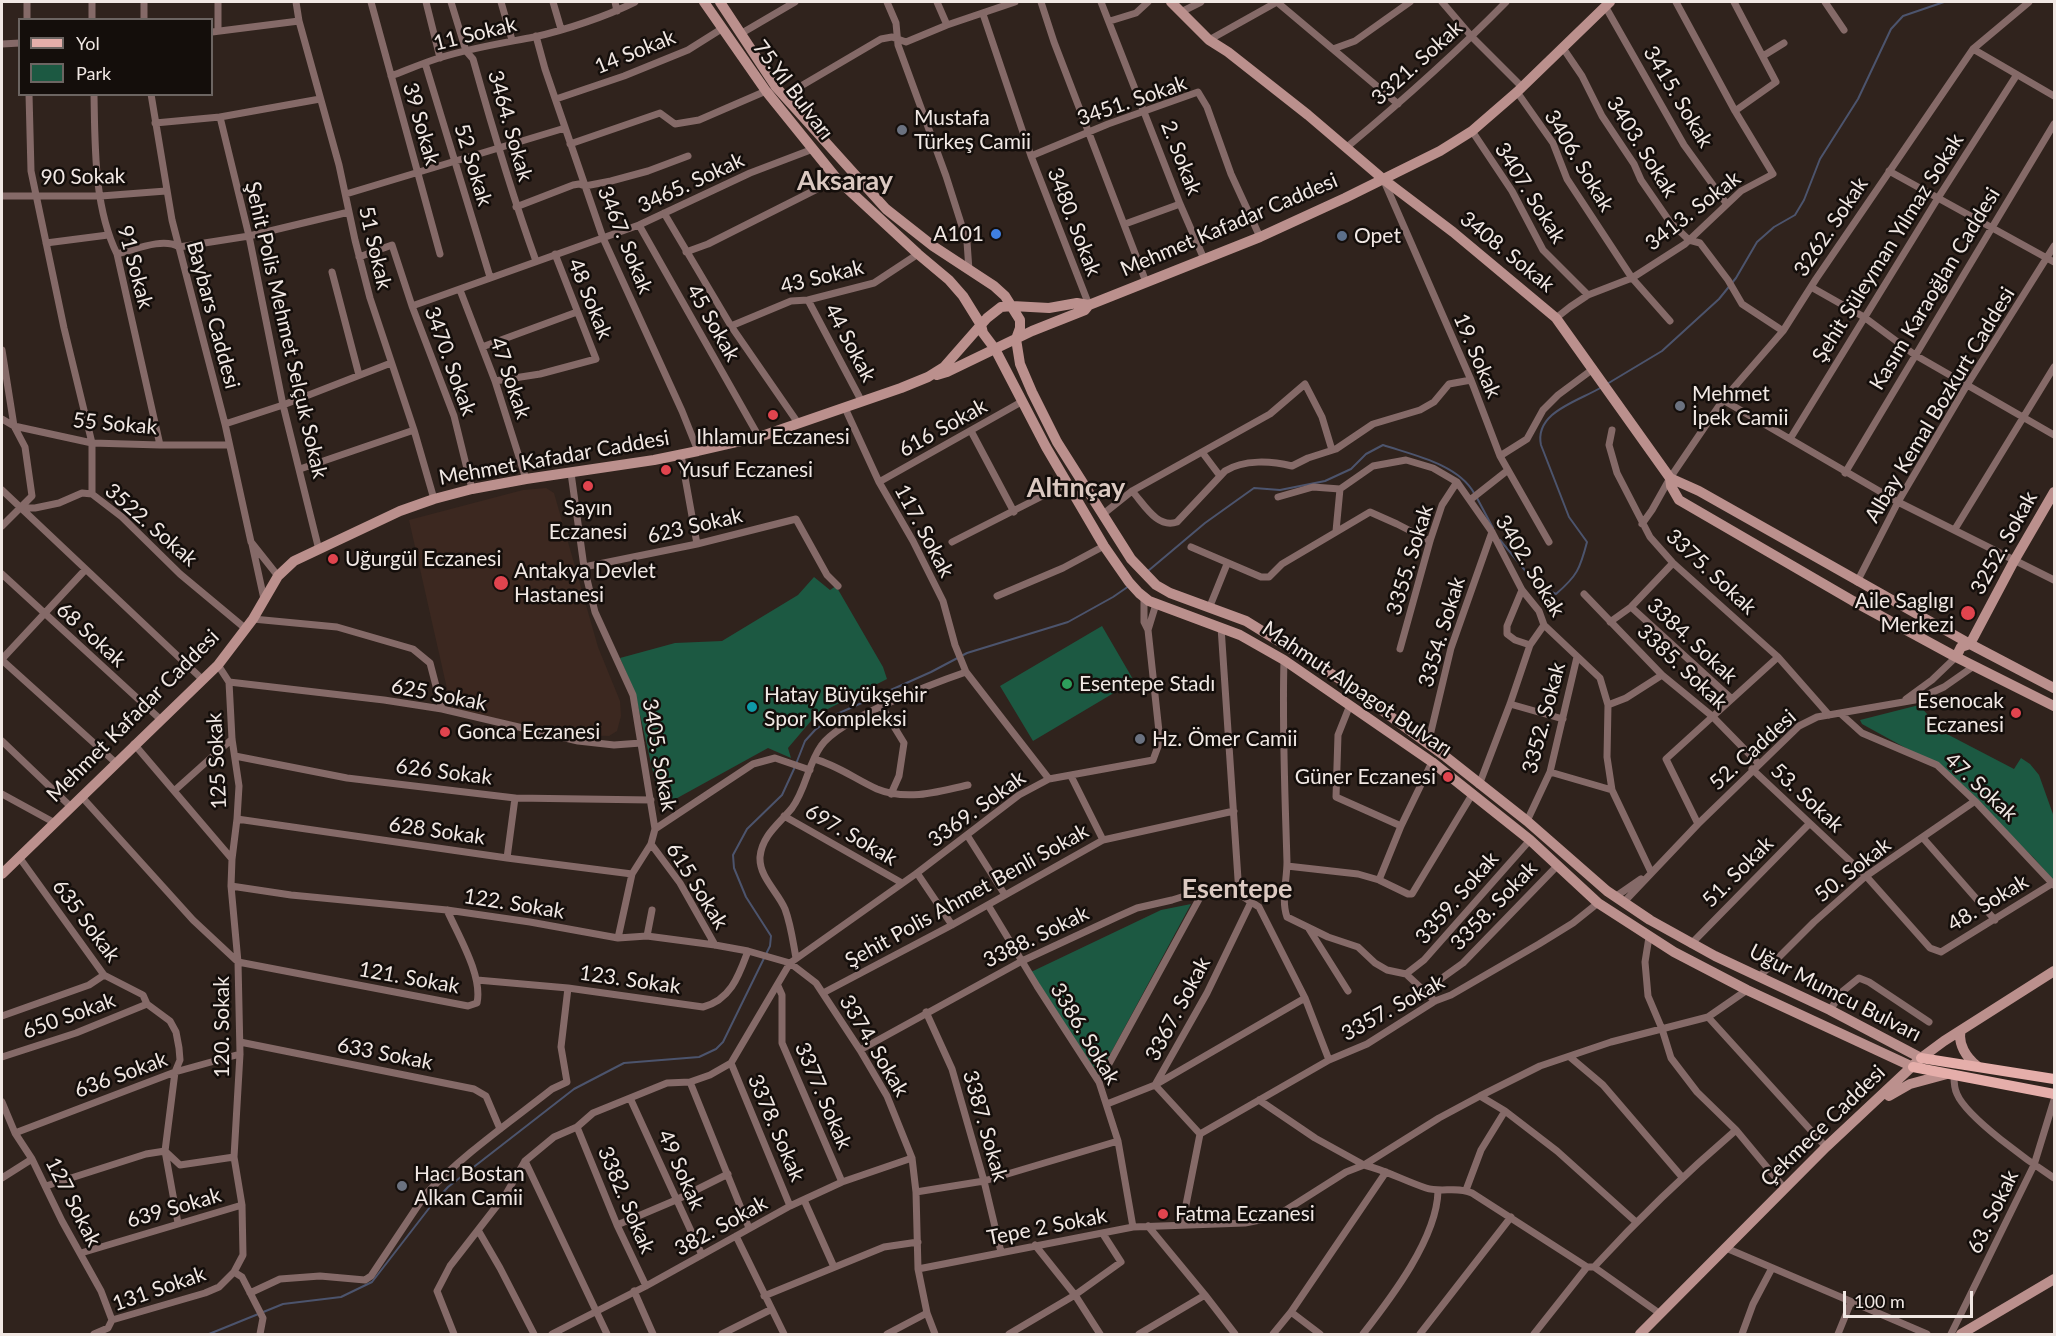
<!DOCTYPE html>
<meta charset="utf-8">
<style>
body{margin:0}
#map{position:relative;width:2056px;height:1336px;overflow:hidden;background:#30231d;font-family:Lato,sans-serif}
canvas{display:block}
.frame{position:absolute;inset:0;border:3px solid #f1e8e4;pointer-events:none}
.legend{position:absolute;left:18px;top:18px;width:195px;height:78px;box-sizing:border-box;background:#140e0b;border:2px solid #6c6562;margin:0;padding:8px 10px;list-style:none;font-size:18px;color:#f1e8e4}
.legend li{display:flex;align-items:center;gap:12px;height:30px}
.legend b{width:30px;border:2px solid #6c6562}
.scale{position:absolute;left:1843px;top:1291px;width:130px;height:27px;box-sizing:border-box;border:3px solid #f1e8e4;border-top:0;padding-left:8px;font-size:18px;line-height:21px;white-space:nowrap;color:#f1e8e4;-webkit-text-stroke:4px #140e0b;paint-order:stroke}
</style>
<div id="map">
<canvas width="2056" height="1336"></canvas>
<div class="frame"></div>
<ul class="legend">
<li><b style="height:8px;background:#e5aeaa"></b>Yol</li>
<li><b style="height:16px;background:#1c5942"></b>Park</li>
</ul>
<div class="scale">100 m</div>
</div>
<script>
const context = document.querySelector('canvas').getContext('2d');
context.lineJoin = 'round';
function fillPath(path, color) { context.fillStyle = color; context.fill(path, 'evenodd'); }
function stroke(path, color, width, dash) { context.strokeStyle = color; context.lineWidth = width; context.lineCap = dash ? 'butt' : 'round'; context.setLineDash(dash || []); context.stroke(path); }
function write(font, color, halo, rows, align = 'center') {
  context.font = font + ' Lato,sans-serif'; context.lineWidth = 5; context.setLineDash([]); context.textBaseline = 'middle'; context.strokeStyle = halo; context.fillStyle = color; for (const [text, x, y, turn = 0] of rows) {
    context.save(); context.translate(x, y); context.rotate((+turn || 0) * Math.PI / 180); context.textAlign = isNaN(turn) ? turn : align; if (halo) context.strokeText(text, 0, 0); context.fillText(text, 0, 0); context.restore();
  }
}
fillPath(new Path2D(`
 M546 488 554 493 598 647 620 701 621 716 617 731 609 736 530 733 452 711 409 520 523 490Z`), '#3c2820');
fillPath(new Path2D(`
 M814 577 830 590 836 586 883 667 887 679 816 715 788 748 791 758 768 748 661 807 635 693 620 658 675 643 722 641 798 595Z
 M1102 626 1134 681 1033 741 1000 686Z
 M1919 705 1943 732 2014 769 2021 758 2030 764 2039 775 2054 817V881L2033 857 1933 763 1862 724 1860 720Z
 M1191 904 1099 1075 1032 980 1031 972 1161 910Z`), '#1c5942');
stroke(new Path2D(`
 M1607 384 1662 351 1719 299 1736 278 1757 242 1774 227 1795 215 1804 200 1820 159 1858 99 1891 29 1903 16 1944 2
 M1477 498 1493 528
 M1500 540 1537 585 1556 594C1577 576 1580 569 1587 542L1569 517 1541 445C1534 412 1579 401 1602 387
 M1148 571 1205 523 1254 488 1280 490 1325 481 1351 469 1366 454 1383 445C1413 455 1458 464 1474 493
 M209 1334 283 1304 341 1297 372 1282 430 1207 448 1187 574 1089 624 1063 699 1057 716 1049 723 1042 770 946 771 936 746 897 734 868 733 855 747 829 782 795 794 769 805 741 815 730 837 714 931 672 967 653 1068 622 1113 597 1129 586`), '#4c546d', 2);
stroke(new Path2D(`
 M27 2V20
 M92 2V20
 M218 2V31
 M296 2 299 21 339 165 355 240 370 298 414 430 434 499
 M371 2 440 254
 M426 2 440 58
 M451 2 466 51 473 59C492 127 512 195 536 261
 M501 2 512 40
 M553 2 561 29
 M615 2 617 11
 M887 2 896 23 898 45 946 176 967 242 969 270
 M937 2 947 25
 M1041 2 1054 42 1146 282
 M1101 2 1180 204 1204 259
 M1277 2 1398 104
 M1442 2 1472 37 1522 87
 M1734 2 1776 82 1735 111
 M1825 2 1844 30
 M1605 6 1684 145 1726 203
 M1181 12 1201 2
 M983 14 1031 156 1089 305
 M144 20V2
 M1110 21 1136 13 1148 2
 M212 32 299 21
 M742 33 795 2
 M536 36 545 69 603 238 682 411 698 451
 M1209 40 1277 2
 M2 44 20 43
 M1563 48 1582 76 1602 116 1634 164 1641 180 1670 222 1689 240 1700 243 1728 280 1742 304 1783 331
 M1333 49 1355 41 1410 2
 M1973 49 2054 96
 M1763 56 1784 43
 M425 63 490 277
 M391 76C407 70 423 63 439 58 470 48 503 43 534 37 566 30 607 16 635 2
 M1517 92 1553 143 1567 179 1632 278 1670 321
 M29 94 31 171 64 328 92 443V494
 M94 94C95 147 94 207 117 254L160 445
 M151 94 172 220 225 424 251 542 278 576
 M784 96 881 39 892 37 906 42 947 25 1015 2
 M556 99 624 76 688 50 723 28
 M220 117 249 236 283 405 319 550
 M155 123 220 117 320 99
 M1472 131 1512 191 1543 250 1588 295
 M570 144 660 113 675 124 699 120 766 91
 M1347 147C1402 101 1456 53 1506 2
 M1031 156 1108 124 1198 92 1207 107 1231 174 1260 237
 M1889 171 2054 262
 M1384 181 1471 380 1500 456 1549 542
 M346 194 565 128
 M2 196H101L166 191
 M516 207 573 185 579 184 585 186 611 181 648 171 688 156
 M664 213 731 326 798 423
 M1125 224 1180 204
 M639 225 759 437
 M46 243 108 235
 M686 252 708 244 837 179
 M117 254C134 250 163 237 179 247L249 236 349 212
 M359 257 392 245 412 306 454 416 472 489
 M332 272 359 375
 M1811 287 1864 317 1915 355 2054 435
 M460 290 495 381 526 479
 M808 300 862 402
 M412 306 639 225 750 173 813 149
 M1556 318 1570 307 1588 295 1632 278 1685 244 1741 191 1773 174 1735 111 1676 2
 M731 326 791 301 808 300 874 283 918 254
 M482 347 577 312
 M2 350 14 426 25 447 32 496 2 526
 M495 381 540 374 596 359 555 254
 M1723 400 1898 502 2054 580
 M845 408 879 482 913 541 943 601 955 645 966 672 1049 779
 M2 419 14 426 92 443 160 445H229
 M225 424 283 405 391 363
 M1612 430 1609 445 1617 473 1650 537 1673 563 1778 657 1829 715
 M971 431 1014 512
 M1790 439 1938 198 2016 76
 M1202 452 1220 476
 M681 455 697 544
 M1500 456 1527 439 1543 410 1558 395 1593 369
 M300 469 414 430
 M571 473 584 567 595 612 633 695 655 829 651 844 632 874 618 938
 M1845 473 2054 124
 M879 482 1023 401
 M2 490 202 679
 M1132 491 1270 414 1305 384 1322 417 1332 450
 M1278 497 1313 487 1340 489 1373 466 1406 460 1433 468 1457 482 1492 532 1522 590 1539 611 1544 625 1600 678 1608 705 1607 757 1612 790 1651 872
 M1470 500 1508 470
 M19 508H35L59 503 82 493 92 494 122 517 180 574 246 629
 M1102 515 1132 491C1144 504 1157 529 1177 522L1225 471C1244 459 1272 461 1292 466L1308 458 1336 449 1373 424 1420 410 1434 402 1449 384 1471 380
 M1642 524 1652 510 1670 478 1723 400 1783 331 1816 279 1973 49 2029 2
 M1955 529 2054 367
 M1336 531 1340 489
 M952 542 1068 483
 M252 544 264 599
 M1191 547 1261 577H1269L1282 564 1370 512 1397 524 1430 541
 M584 567 697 544 796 519 827 575 838 586
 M2 574 160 719
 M1857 582 1898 502 1967 385 2054 246
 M1522 590 1507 626V634L1515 640 1530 645
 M1584 594 1662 675 1712 716 1758 763
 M997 596 1063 568 1104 546
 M1210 606 1227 564
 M1631 607 1732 699
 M253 619 337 627 413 649 430 663 442 709
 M1610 622 1631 607 1673 563
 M1221 627 1239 894
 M1148 630 1156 604
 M1400 649 1430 541 1442 505 1457 482
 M2 659 85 570
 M2 660 115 762
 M1284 660C1282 728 1285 795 1287 862 1287 880 1281 900 1287 917L1328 937 1358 947 1375 963 1387 970 1406 974 1435 1001
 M218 665 229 682 232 739 239 786 237 819 232 859
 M229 682 384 700 442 709 578 741 614 745 641 743
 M1906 699 1932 680 1956 657
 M1510 704 1563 719
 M1350 705 1338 735 1336 797 1401 826
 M1608 705 1626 698 1662 675
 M882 707 904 743 899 776 891 794
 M1841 714 1862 733 1937 765 1975 801 2054 885
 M2 741 70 806
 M1428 744 1451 648 1492 532
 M235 756 347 778 515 798 651 800
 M814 759C837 765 855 779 877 789 906 801 938 792 968 785
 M1752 769 1866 876 1930 948 1941 952 2053 883
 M1550 772 1612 790
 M1071 776 1103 840
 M1479 785 1510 704 1530 645 1544 625
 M174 791 232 739
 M2 794 55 823
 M81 796 193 920 238 962 468 1006 477 1003C483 976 458 935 447 910
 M784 816 902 883
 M237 819 507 858 632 874
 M1527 821 1550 772 1577 657
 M1698 824 1666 759 1778 657
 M655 829 753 764 775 758 810 770
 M967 835 1005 895
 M1923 838 1995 920
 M651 844 680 883 715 945
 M19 857 104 975 143 995 147 1004 170 1021 176 1032 179 1048 180 1060 175 1072 165 1151 178 1223
 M507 858 515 798
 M1287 866 1358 874 1379 880 1408 894H1412L1473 793
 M917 873 952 925
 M1379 880 1401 826 1432 762
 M231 886 291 895 447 910 530 922 618 938 647 936 715 945 748 951 790 963 816 983 860 1050 887 1096 912 1158 916 1192 918 1269 927 1313 935 1334
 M1615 897 1641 879
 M1623 903 1698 824 1799 726 1817 717 1915 700 1944 687 1974 666
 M988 905 1037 986 1099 1082 1118 1141 1133 1227
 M1309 929 1348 991
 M647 936 652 910
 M1649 937 1645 962 1648 996 1662 1029 1671 1058 1697 1092 1736 1130 1785 1189
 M1691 944 1809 824
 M796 958C793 942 791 925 785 909 778 892 759 877 760 857 762 835 780 823 792 808 806 789 808 764 821 746 839 719 934 683 966 672
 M1406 974 1424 960 1530 840
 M1760 976 1814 922 1866 876 1975 801
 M477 980 568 988 703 1007C731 1000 739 975 748 951
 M778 986 782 995V1043L842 1182
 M1424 991 1463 963 1558 865
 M823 993 952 925 1103 840 1234 811
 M1830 1010 1843 991 1859 978 1869 982 1929 1022
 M926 1012 952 1069 984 1181 1001 1252
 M2 1016 89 985 104 975
 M1708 1017 1826 1147
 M240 1042 474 1089 486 1096 500 1129
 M860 1050 1022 961 1119 916 1137 908 1172 900 1204 890 1239 894 1259 907 1305 998 1329 1060
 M2 1057 76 1033 147 1004
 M1570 1057 1603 1085 1682 1177
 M731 1063 790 1206
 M1954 1076C1954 1081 1954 1088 1957 1094 1967 1118 2031 1163 2054 1178
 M690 1082 749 1228
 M1099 1082 1204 890
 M630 1098 702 1255
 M1259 1100 1315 1138 1364 1165 1439 1118 1480 1096
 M2 1102 15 1133 32 1159 62 1221 101 1291 112 1320
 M1107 1104 1155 1085 1305 998
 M1505 1111 1557 1151 1636 1222
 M577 1127 617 1225 646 1286
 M15 1133 175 1072 240 1054
 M1200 1134 1329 1060 1367 1044 1435 1001 1451 995 1539 944 1573 923 1598 903
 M525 1161 607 1334
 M2 1178 32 1159
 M46 1186 146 1154 165 1151 180 1165 234 1157
 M1466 1190 1481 1150 1505 1111 1480 1096 1540 1066 1611 1042 1708 1017 1747 990
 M916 1192 984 1181 1118 1141
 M804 1200 834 1267
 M617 1225 676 1200 728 1174
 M1182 1225 1200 1134 1155 1085 1207 993 1251 902
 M1148 1226 1205 1295 1235 1334
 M478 1230 500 1268 534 1334
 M736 1236 784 1334
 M1035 1245 1075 1295 1100 1334
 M1726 1248 1927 1334
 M81 1253 242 1205
 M1594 1267C1639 1218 1686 1173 1736 1130
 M918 1269 1133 1227 1245 1223 1275 1217 1346 1172 1364 1165C1385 1170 1405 1181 1426 1188 1441 1193 1457 1186 1472 1193L1587 1267H1594L1659 1313
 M234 1272 242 1277 263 1318 260 1334
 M634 1291 653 1334
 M250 1293 280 1279 320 1276 365 1280 371 1276 425 1195C462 1155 509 1123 552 1089L567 1082 561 1047 568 988
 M764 1296 884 1247 918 1242
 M1291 1312 1320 1334
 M94 1334 108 1328 112 1320 205 1293 219 1287 234 1272 243 1255 242 1205 234 1157 240 1054 238 962 231 886 232 859 134 744
 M454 1334 437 1291 450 1266 506 1194 525 1161 554 1137 577 1127 593 1113 667 1083 690 1082 710 1075 731 1063 790 963 917 873 1019 795 1049 779 1153 760 1160 741 1148 630 1144 622V598
 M552 1334 646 1286 790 1206 842 1182 912 1158
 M722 1334 770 1310
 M887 1334 927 1313
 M1009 1334 1075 1295 1121 1262 1103 1234
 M1139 1334 1205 1295
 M1273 1334 1291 1312 1386 1172
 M1363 1334C1391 1298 1437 1238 1438 1191
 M1420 1334 1511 1217
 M1534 1334 1587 1267
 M1742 1334 1753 1304 1772 1268
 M1838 1334 1851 1302
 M1951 1334 2034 1165 2054 1100`), '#856a68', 7);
stroke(new Path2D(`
 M704 2 766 91 837 179 918 254 949 280 963 296 981 325 983 333 995 349 1046 447 1104 546 1129 582 1139 593 1149 601 1240 635 1284 660 1432 762 1530 840 1598 903 1674 952 1747 990 1913 1067
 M720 2 776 87 886 209 933 246 994 286 1005 296 1020 320V328L1016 339 1020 364 1032 392 1057 442 1131 559 1156 585 1170 593 1246 621 1338 678 1446 757 1527 821 1607 891 1650 920 1715 956 1830 1010 1921 1058
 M1171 2 1209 40 1228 52 1308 115 1383 179 1453 232 1556 318 1670 478 1671 486 1679 500 1853 601 1956 657 2054 706
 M937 375 947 372 1032 331 1085 310 1089 305 1260 237 1345 198 1440 151 1472 131 1517 92 1610 2
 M1670 478 1699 491 1970 644 2054 688
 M1956 657 1961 647 1970 644 2014 561 2054 492
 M2 874 218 665 253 619 278 576 294 561 400 511 434 499 472 489 526 479 654 460 698 451 759 437 901 388 928 377 944 367 987 318 1001 307 1012 306 1049 308 1077 303 1089 305
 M1961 1030C1957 1044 1967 1058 1977 1066
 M1889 1096 1910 1084 1947 1074
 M1640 1334 1826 1147 1921 1058 1944 1041 2054 971
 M1961 1334 2054 1279`), '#bb908d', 10);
stroke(new Path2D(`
 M1921 1058 2054 1079
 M1913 1067 2054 1094`), '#e5aeaa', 10);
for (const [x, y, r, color] of [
 [902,130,6,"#6b7280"],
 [996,234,6,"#3f7fe0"],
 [1342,236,6,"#5c6f8a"],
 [1680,406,6,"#6b7280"],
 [773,415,6,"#e0444e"],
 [666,470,6,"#e0444e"],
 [588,486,6,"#e0444e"],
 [333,559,6,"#e0444e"],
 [501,583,8,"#e0444e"],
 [1968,613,8,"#e0444e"],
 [1067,684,6,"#2e9e5b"],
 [752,707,6,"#0f9aa8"],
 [2016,713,6,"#e0444e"],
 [445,732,6,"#e0444e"],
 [1140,739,6,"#6b7280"],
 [1448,777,6,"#e0444e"],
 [402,1186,6,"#6b7280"],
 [1163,1214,6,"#e0444e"]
]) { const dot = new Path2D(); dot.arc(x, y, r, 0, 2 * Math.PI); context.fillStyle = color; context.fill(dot); stroke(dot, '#140e0b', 2); }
write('21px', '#f1e8e4', '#140e0b', [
 ["11 Sokak",475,34,-14],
 ["14 Sokak",635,52,-22],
 ["3321. Sokak",1417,63,-42],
 ["75.Yıl Bulvarı",793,90,53],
 ["3415. Sokak",1678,97,59],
 ["3451. Sokak",1132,101,-19],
 ["39 Sokak",421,124,74],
 ["3464. Sokak",510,126,74],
 ["3403. Sokak",1642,147,58],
 ["2. Sokak",1181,158,69],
 ["3406. Sokak",1579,161,59],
 ["52 Sokak",473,165,73],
 ["90 Sokak",83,177,-1],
 ["3465. Sokak",691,183,-25],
 ["3407. Sokak",1530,193,58],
 ["3413. Sokak",1693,211,-38],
 ["3480. Sokak",1074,222,69],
 ["Mehmet Kafadar Caddesi",1229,225,-23],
 ["3262. Sokak",1831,227,-56],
 ["3467. Sokak",625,240,68],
 ["51 Sokak",375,248,77],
 ["Şehit Süleyman Yılmaz Sokak",1888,248,-58],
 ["3408. Sokak",1507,252,39],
 ["91 Sokak",135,267,75],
 ["43 Sokak",822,277,-14],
 ["Kasım Karaoğlan Caddesi",1935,289,-59],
 ["48 Sokak",590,299,68],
 ["Baybars Caddesi",213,315,75],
 ["45 Sokak",713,323,60],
 ["Şehit Polis Mehmet Selçuk Sokak",286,330,77],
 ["44 Sokak",850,343,62],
 ["19. Sokak",1477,356,67],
 ["3470. Sokak",450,361,70],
 ["47 Sokak",510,378,71],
 ["Albay Kemal Bozkurt Caddesi",1940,405,-59],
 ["55 Sokak",115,424,5],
 ["616 Sokak",943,428,-29],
 ["Mehmet Kafadar Caddesi",554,458,-10],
 ["3522. Sokak",151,525,41],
 ["623 Sokak",695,526,-13],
 ["117. Sokak",924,531,62],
 ["3252. Sokak",2004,543,-61],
 ["3355. Sokak",1410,560,-73],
 ["3402. Sokak",1530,566,59],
 ["3375. Sokak",1711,572,43],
 ["3354. Sokak",1442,632,-73],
 ["68 Sokak",91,635,42],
 ["3384. Sokak",1692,641,43],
 ["3385. Sokak",1682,667,43],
 ["Mahmut Alpagot Bulvarı",1357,689,34],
 ["625 Sokak",439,695,11],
 ["Mehmet Kafadar Caddesi",133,716,-45],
 ["3352. Sokak",1544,718,-75],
 ["52. Caddesi",1753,750,-42],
 ["3405. Sokak",659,755,80],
 ["125 Sokak",217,761,-93],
 ["626 Sokak",444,772,7],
 ["47. Sokak",1981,787,43],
 ["53. Sokak",1807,798,43],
 ["3369. Sokak",977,809,-36],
 ["628 Sokak",437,831,8],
 ["697. Sokak",851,835,30],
 ["50. Sokak",1853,870,-38],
 ["51. Sokak",1738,872,-45],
 ["615 Sokak",697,886,58],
 ["Şehit Polis Ahmet Benli Sokak",967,896,-29],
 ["3359. Sokak",1457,898,-49],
 ["48. Sokak",1988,903,-31],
 ["122. Sokak",514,904,9],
 ["3358. Sokak",1494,906,-46],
 ["635 Sokak",86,921,53],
 ["3388. Sokak",1036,937,-26],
 ["121. Sokak",409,978,10],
 ["123. Sokak",630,980,8],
 ["Uğur Mumcu Bulvarı",1835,993,27],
 ["3357. Sokak",1393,1008,-29],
 ["3367. Sokak",1178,1009,-62],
 ["650 Sokak",69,1016,-20],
 ["120. Sokak",222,1027,-90],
 ["3386. Sokak",1085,1034,59],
 ["3374. Sokak",874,1046,59],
 ["633 Sokak",385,1054,11],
 ["636 Sokak",121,1075,-20],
 ["3377. Sokak",823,1096,67],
 ["3387. Sokak",985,1126,74],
 ["Çekmece Caddesi",1823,1126,-44],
 ["3378. Sokak",776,1128,67],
 ["49 Sokak",681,1170,66],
 ["3382. Sokak",626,1200,67],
 ["127 Sokak",73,1202,63],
 ["639 Sokak",174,1208,-16],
 ["63. Sokak",1993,1212,-64],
 ["382. Sokak",721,1226,-29],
 ["Tepe 2 Sokak",1047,1227,-11],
 ["131 Sokak",159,1289,-19]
]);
write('21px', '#f1e8e4', '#140e0b', [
 ["Mustafa",914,118],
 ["Türkeş Camii",914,142],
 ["A101",984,234,"right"],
 ["Opet",1354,236],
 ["Mehmet",1692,394],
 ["İpek Camii",1692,418],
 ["Ihlamur Eczanesi",773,437,"center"],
 ["Yusuf Eczanesi",678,470],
 ["Sayın",588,508,"center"],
 ["Eczanesi",588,532,"center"],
 ["Uğurgül Eczanesi",345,559],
 ["Antakya Devlet",514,571],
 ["Hastanesi",514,595],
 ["Aile Saglıgı",1954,601,"right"],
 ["Merkezi",1954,625,"right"],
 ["Esentepe Stadı",1079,684],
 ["Hatay Büyükşehir",764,695],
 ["Spor Kompleksi",764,719],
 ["Esenocak",2004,701,"right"],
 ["Eczanesi",2004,725,"right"],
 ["Gonca Eczanesi",457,732],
 ["Hz. Ömer Camii",1152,739],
 ["Güner Eczanesi",1436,777,"right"],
 ["Hacı Bostan",414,1174],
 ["Alkan Camii",414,1198],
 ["Fatma Eczanesi",1175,1214]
], 'left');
write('bold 27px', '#dbc9c1', '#140e0b', [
 ["Aksaray",845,181],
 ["Altınçay",1076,488],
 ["Esentepe",1237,889]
]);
</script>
